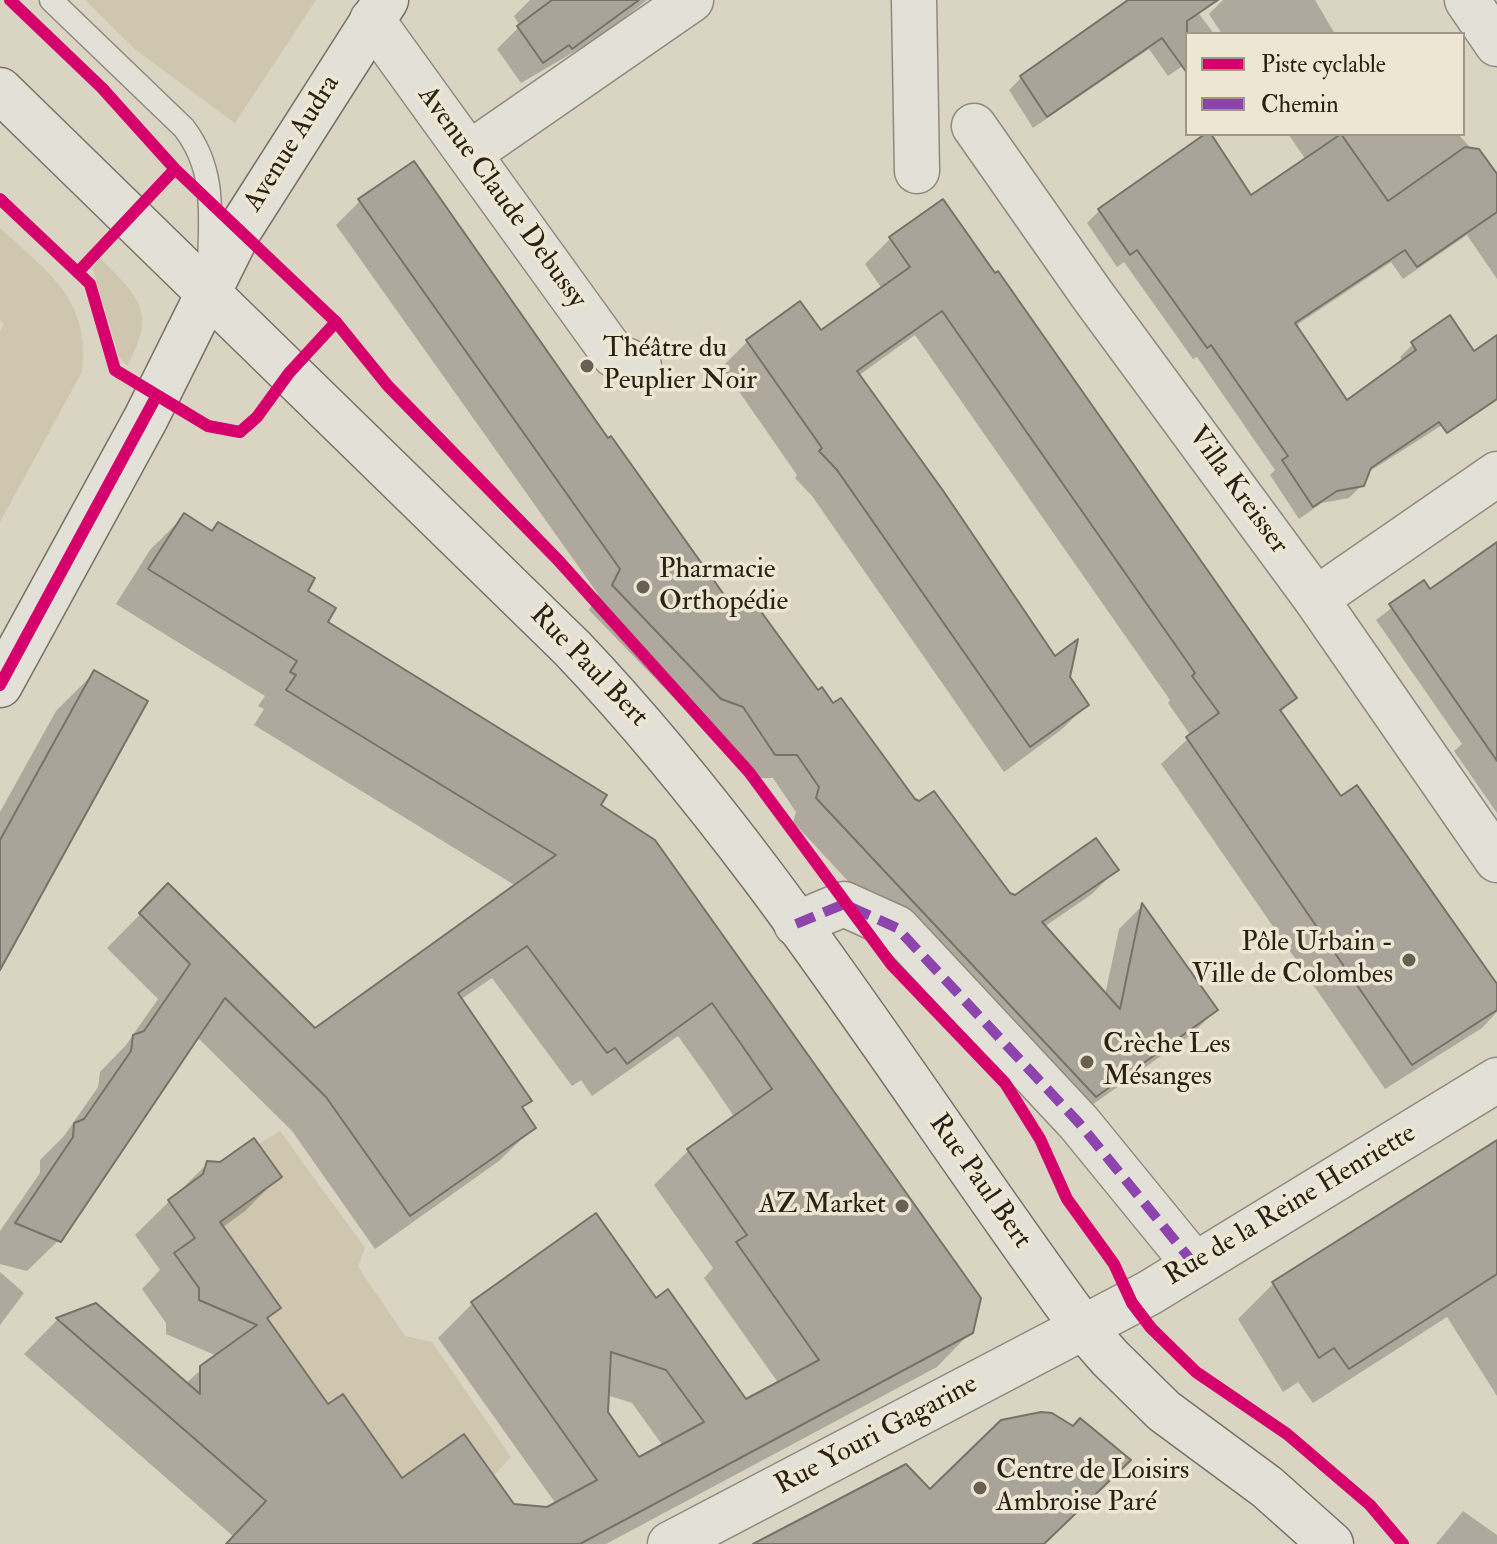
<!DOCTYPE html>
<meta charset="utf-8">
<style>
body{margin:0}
#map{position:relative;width:1497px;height:1544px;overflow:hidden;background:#dad4c3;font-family:"IM FELL Double Pica",serif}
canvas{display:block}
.legend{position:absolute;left:1185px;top:32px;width:280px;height:104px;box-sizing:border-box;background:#ede6d2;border:2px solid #a09787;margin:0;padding:10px 14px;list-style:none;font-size:24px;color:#2c2116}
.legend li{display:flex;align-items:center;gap:16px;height:40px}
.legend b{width:40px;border:2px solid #a09787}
</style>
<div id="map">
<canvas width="1497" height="1544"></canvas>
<ul class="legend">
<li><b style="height:10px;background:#d6006c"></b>Piste cyclable</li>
<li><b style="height:10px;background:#8e44ad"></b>Chemin</li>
</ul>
</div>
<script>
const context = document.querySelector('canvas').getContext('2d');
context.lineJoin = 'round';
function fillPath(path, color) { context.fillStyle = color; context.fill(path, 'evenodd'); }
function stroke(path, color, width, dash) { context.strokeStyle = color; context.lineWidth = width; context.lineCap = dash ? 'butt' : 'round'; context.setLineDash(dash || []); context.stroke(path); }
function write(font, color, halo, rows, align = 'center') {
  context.font = font + ' "IM FELL Double Pica",serif'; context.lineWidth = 7; context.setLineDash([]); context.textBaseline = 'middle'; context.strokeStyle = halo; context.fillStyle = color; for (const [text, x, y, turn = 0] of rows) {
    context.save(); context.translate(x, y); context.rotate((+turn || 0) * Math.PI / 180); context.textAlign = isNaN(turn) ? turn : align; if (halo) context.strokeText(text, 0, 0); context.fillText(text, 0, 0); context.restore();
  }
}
fillPath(new Path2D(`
 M85 0H316L235 123 136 50Z
 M0 228C48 272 91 300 82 372L0 522V331L4 324 0 320Z
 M100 258C140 299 157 311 127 366L119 357 94 273 93 268Z
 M280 1131 365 1248 358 1267 405 1336 432 1342 511 1457 494 1475 402 1478 343 1394 328 1404 267 1319 281 1307 220 1222 282 1177 259 1144Z`), '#cec6ae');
fillPath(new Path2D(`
 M530 0H647L603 35 521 83 497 49 520 26 514 16Z
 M1133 0H1189L1214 34H1187V63L1168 76 1149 49 1033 128 1009 90 1022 77Z
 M1223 0H1315L1335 34H1222L1209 14Z
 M1208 134 1250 197 1306 160 1288 134H1458L1497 177V279L1467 235 1403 279 1391 262 1295 326 1347 403 1403 362 1400 357 1413 344 1474 354 1497 337V390L1367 473 1362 485 1349 498 1322 503 1299 519 1270 475 1275 470 1197 357 1193 359 1124 262 1117 267 1087 223 1100 210Z
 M360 201 608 441 737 616 818 693 914 800 1008 894 1015 898 1116 870 1092 894 1044 927 1105 995 1119 929 1142 906 1216 1010 1192 1034 1071 1120 793 822 796 812 773 778H751L719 730 697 722 589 610 598 594 336 225Z
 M891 238 1294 698 1280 713 1341 799 1497 988V1012L1482 1028 1385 1089 1161 764 1191 736 1168 703 1170 700 915 335 858 376 1087 705 1061 730 1004 772 812 496 795 478 797 475 722 367 748 341 820 333 882 289 865 264Z
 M184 516 211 532 218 525 305 591 325 622 598 806 971 1332 937 1367 606 1544H227L234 1537 24 1354 57 1320 90 1307 185 1384 217 1356 166 1334V1323L142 1289 160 1270 135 1235 208 1163 279 1177 245 1211 222 1228 279 1307 266 1321 328 1407 402 1481 513 1506 548 1509 556 1504 438 1338 472 1304 596 1216 656 1301 746 1402 779 1384 704 1278 713 1268 654 1185 688 1151 735 1118 708 1078 678 1036 592 1096 581 1080 572 1086 492 978 460 1000 530 1100 521 1110 533 1128 499 1161 375 1249 292 1131 197 1037 62 1237 27 1271 0 1264V1231L40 1173V1160L64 1136 98 1087 100 1072 126 1045 158 999 107 948 168 886 314 1030 516 886 254 725 264 709 258 706 265 696 116 604 150 550ZM607 1395 632 1403 663 1446 639 1459 606 1412Z
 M1497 545V813L1454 751 1462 744 1376 620 1424 583 1430 592Z
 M94 673 0 964V812L56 711Z
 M1497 1146V1396L1447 1317 1313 1403 1298 1382 1283 1392 1238 1319 1273 1284Z
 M0 1272 24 1293 0 1325Z
 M1463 1511 1497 1535V1544H1436Z`), '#0003');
const building = new Path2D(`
 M552 0H639L572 49 569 45 543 63 517 26Z
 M1128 0H1218L1187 21V73L1162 38 1047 117 1020 76Z
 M1205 134H1211L1251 195 1341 134 1388 201 1465 147 1479 149 1497 174V212L1417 267 1405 250 1295 323 1347 400 1416 350 1411 342 1450 315 1474 351 1497 335V399L1447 433 1439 422 1371 468 1364 486 1337 491 1313 507 1282 460 1288 456 1211 345 1207 348 1137 250 1130 255 1098 209Z
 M414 161 608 438 611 436 737 613 754 602 818 690 822 687 833 703 841 698 915 799 919 801 934 791 1010 893 1015 895 1096 838 1119 870 1042 922 1120 1009 1142 903 1218 1010 1096 1097 816 798 819 787 797 755H775L743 707 721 699 612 585 620 569 358 199Z
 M943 199 995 273 998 271 1297 698 1280 710 1341 796 1357 785 1497 984V1010L1412 1065 1186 737 1219 713 1192 676 1195 673 942 311 857 371 944 492 1055 656 1078 639 1070 677 1089 705 1030 747 837 470 819 451 822 448 746 340 800 301 821 330 910 267 889 237Z
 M184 513 212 531 218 522 315 578 308 591 336 608 328 622 607 795 601 805 655 840 981 1298 973 1333 580 1544H226L266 1501 56 1318 96 1303 200 1394V1366L257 1325 199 1300V1288L174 1253 195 1238 168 1200 203 1174 207 1161 220 1162 254 1138 282 1177 220 1222 281 1308 267 1318 328 1404 343 1394 402 1478 464 1434 514 1504 547 1507 597 1480 471 1302 596 1213 656 1298 668 1289 746 1399 819 1360 736 1242 747 1235 687 1149 772 1089 741 1044 712 1003 627 1064 615 1048 607 1053 527 946 458 993 532 1101 522 1107 536 1128 410 1216 326 1097 225 998 61 1242 15 1223 73 1137 74 1123 84 1119 131 1051 133 1035 144 1031 190 964 139 913 168 883 315 1028 556 855 286 690 296 675 290 672 297 661 148 569ZM611 1352 666 1370 704 1422 639 1457 608 1412Z
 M1497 542V761L1389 604 1424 580 1430 589Z
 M94 670 148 701 0 970V840Z
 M1497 1140V1274L1349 1369 1334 1348 1319 1358 1272 1282Z
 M1041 1412 1052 1413 1073 1426 1080 1418 1131 1460 1044 1544H753L906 1464 930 1489 1001 1420Z`);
fillPath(building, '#a9a499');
stroke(building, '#767268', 2);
const lane = new Path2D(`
 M51 0 184 128C217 171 210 217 209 268`);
const street = new Path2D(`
 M914 0 917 171
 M1467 0 1497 44
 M372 20 614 355 639 366
 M974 126 1093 296 1316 599 1497 860
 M470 153 691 0
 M1316 599 1497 474
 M796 924 844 904 897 928 1079 1123 1195 1265
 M670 1544 1149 1293 1497 1080`);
const secondary = new Path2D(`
 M0 90 572 648C767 853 915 1099 1082 1326L1110 1358 1164 1411 1267 1487 1331 1544
 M0 685 146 418 240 229 386 0`);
stroke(lane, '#8f8a7f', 25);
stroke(street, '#8f8a7f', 47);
stroke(secondary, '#767268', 47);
stroke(lane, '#e2e0d7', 22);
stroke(street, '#e2e0d7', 44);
stroke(secondary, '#e2e0d7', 44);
stroke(new Path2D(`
 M796 924 844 904 897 928 1079 1123 1195 1265`), '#8e44ad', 10, [20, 10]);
stroke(new Path2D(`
 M10 0 102 88 175 169 336 322 388 386 557 559 749 772 891 964 1005 1083 1040 1139 1067 1199 1114 1264 1132 1303 1151 1328 1196 1372 1287 1434 1370 1505 1403 1544
 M0 199 90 284 115 370 208 426 240 432 257 417 289 373 336 322
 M79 271 175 169
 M0 685 157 395`), '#d6006c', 12);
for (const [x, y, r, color] of [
 [587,366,8,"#696053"],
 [643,587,8,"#696053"],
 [1409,960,8,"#696053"],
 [1087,1062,8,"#696053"],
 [902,1206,8,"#696053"],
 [980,1488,8,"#696053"]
]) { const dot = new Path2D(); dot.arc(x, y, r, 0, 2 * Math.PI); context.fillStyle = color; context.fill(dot); stroke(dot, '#ede6d2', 3); }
write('28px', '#2c2116', '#ede6d2', [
 ["Avenue Audra",293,144,-58],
 ["Avenue Claude Debussy",501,198,54],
 ["Villa Kreisser",1237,491,54],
 ["Rue Paul Bert",588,667,46],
 ["Rue Paul Bert",979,1182,55],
 ["Rue de la Reine Henriette",1291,1206,-31],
 ["Rue Youri Gagarine",877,1436,-28]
]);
write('28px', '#2c2116', '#ede6d2', [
 ["Théâtre du",603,350],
 ["Peuplier Noir",603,382],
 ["Pharmacie",659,571],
 ["Orthopédie",659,603],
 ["Pôle Urbain -",1393,944,"right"],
 ["Ville de Colombes",1393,976,"right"],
 ["Crèche Les",1103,1046],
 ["Mésanges",1103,1078],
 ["AZ Market",886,1206,"right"],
 ["Centre de Loisirs",996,1472],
 ["Ambroise Paré",996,1504]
], 'left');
</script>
